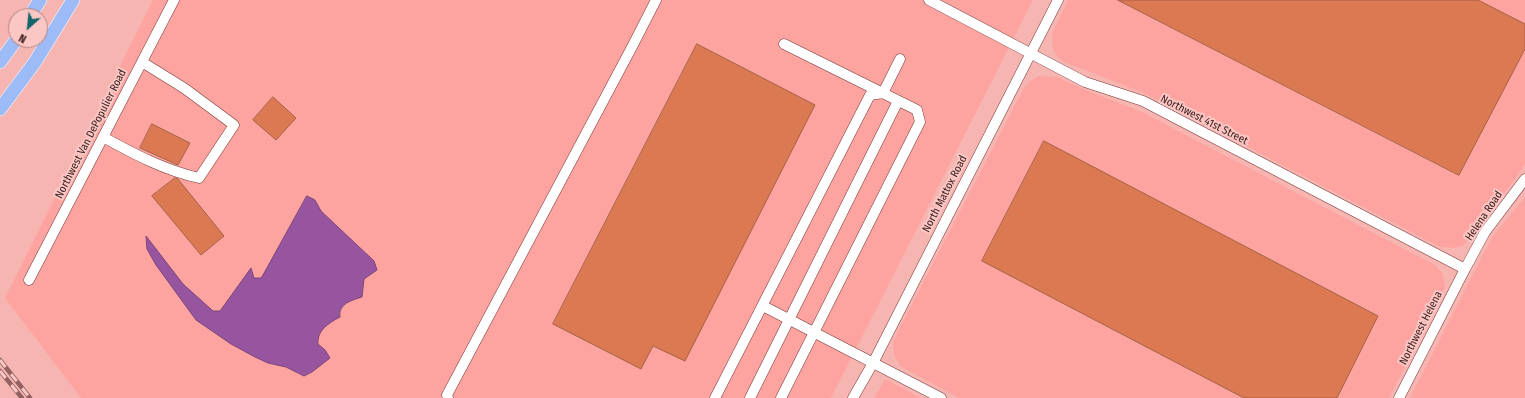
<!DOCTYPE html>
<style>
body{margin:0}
#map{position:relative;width:1525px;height:398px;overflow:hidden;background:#f7b5b1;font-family:"Fira Sans Condensed",sans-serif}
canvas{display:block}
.north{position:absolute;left:8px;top:8px;width:40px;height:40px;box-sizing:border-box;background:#fac7c4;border:1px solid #af8482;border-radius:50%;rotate:207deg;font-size:11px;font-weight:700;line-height:16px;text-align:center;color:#3f201f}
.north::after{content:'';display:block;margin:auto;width:14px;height:18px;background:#136369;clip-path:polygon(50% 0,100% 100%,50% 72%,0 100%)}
</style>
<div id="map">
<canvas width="1525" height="398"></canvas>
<div class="north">N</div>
</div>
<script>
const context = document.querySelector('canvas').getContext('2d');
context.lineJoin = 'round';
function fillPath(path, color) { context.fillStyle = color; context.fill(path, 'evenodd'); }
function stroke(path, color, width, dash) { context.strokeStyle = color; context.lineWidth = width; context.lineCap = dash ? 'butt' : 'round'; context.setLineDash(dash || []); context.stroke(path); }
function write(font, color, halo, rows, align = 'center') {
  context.font = font + ' "Fira Sans Condensed",sans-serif'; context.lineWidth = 4; context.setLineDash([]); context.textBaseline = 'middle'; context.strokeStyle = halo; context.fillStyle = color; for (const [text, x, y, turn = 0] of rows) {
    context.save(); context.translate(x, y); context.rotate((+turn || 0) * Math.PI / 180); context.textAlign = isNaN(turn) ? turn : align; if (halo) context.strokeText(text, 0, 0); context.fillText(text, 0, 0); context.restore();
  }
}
fillPath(new Path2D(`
 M153 0H1033L831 398H81L5 298Z
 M1068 0H1525V164L1515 179 1465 244 1456 248 1440 247 1144 93 1064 62 1056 55 1053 49 1052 34Z
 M1039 76 1057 77 1088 91 1142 112 1435 265 1443 274 1445 288 1389 398H959L900 366 894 355 893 344 898 331 1024 88 1030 81Z
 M1525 197V398H1410L1487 247 1493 236Z
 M885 379 921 398H874Z`), '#fea4a0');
const water = new Path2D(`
 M307 196 315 200 321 211 374 261 377 270 364 279 362 297C352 300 338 304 340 317 329 323 317 330 318 344L325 350 330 358 312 372 304 376 286 367 268 363 255 357 231 344 196 320 156 265 147 249 146 236 183 284 213 311H220L251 268 254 278H261Z`);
fillPath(water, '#9755a0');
stroke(water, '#7d4579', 1);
const building = new Path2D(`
 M1118 0H1478L1525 24V49L1459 175Z
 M697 44 815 105 685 361 653 346 641 369 553 324Z
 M273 97 296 118 276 140 253 120Z
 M152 124 190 143 178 165 140 148Z
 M1044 141 1378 316 1337 398H1244L982 261Z
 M175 178 178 179 224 236 201 255 152 196Z`);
fillPath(building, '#db7952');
stroke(building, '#a66146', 1);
const minor = new Path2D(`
 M929 0 1085 82 1143 101 1465 269
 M103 137C134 154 164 170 199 178L234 125 184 88 142 62
 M29 280 174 0
 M763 306 941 398
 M448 398 447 395 633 45 656 0
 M715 398 870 95 883 93 900 59
 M750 398 898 101
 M781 398 920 122 917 110 784 44
 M853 398 873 363 1058 0
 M1399 398 1465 269 1485 232 1525 179`);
const major = new Path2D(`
 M30 16 40 0
 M0 62 16 40
 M0 109 35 62 73 0`);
stroke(minor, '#7a3434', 11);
stroke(major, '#fff', 14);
stroke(minor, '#fff', 10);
stroke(major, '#9dbbf7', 13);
const rail = new Path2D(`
 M0 360 30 398
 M0 371 22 398`);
stroke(rail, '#916260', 4.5);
stroke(rail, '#fac7c4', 3, [9]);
write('11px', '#3f201f', '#fac7c4', [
 ["Northwest 41st Street",1204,120,27],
 ["Northwest Van DePopulier Road",91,134,-63],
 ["North Mattox Road",945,194,-63],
 ["Helena Road",1484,216,-56],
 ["Northwest Helena",1421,328,-63]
]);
</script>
